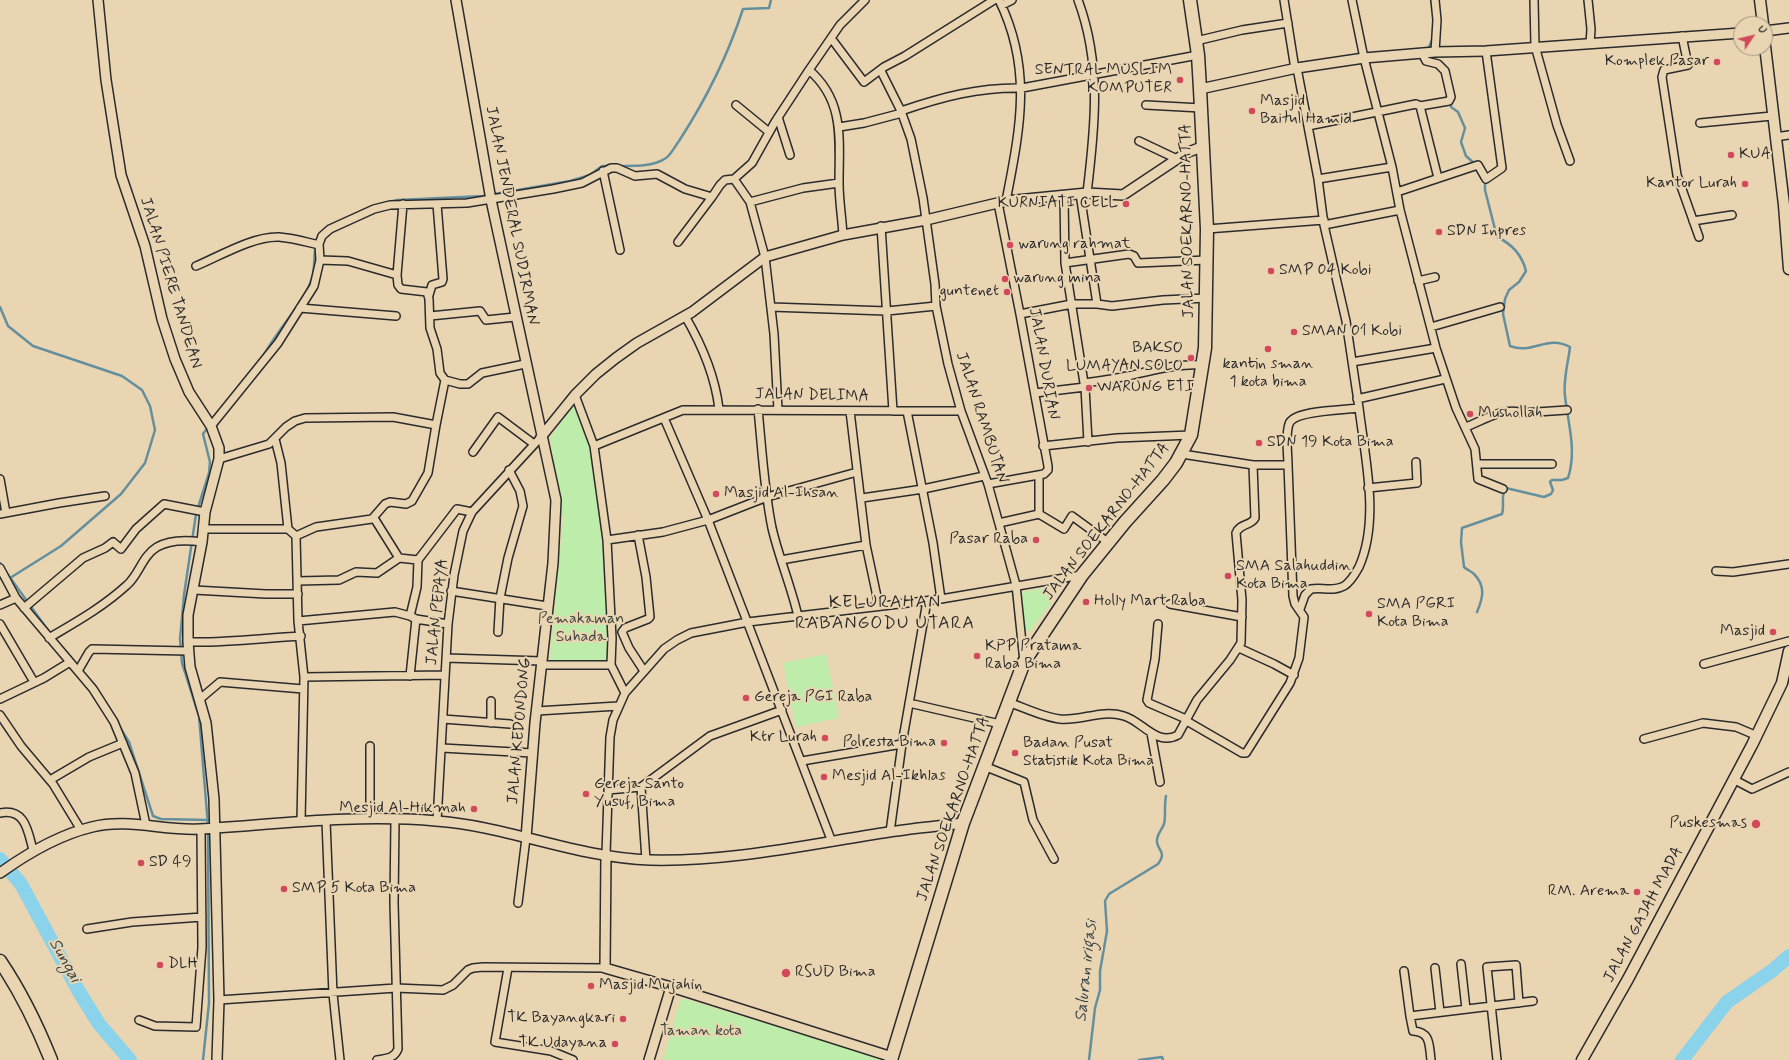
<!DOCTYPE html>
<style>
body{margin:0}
#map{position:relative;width:1789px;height:1060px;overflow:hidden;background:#ead5b3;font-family:Mynerve,sans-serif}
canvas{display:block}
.north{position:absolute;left:1733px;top:16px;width:40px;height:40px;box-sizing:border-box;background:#ead5b3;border:1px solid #9e917d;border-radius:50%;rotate:55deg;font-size:11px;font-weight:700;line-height:16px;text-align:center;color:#2b2b2b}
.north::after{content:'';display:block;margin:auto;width:14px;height:18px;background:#d1495b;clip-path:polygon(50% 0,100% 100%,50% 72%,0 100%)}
</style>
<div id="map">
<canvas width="1789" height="1060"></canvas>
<div class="north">U</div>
</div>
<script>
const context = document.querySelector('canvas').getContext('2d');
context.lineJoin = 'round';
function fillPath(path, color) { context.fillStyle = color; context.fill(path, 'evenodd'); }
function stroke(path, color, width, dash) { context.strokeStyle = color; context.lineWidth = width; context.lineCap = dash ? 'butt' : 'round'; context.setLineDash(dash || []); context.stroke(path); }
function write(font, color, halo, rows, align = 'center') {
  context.font = font + ' Mynerve,sans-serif'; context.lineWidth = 4; context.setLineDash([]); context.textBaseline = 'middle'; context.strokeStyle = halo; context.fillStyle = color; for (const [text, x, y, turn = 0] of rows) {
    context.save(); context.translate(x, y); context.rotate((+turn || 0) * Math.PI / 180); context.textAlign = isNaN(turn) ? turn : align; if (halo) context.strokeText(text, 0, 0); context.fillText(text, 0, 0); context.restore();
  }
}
fillPath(new Path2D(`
 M574 404 593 451 606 547 609 662 550 661 563 519 550 438Z
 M1044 588 1052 594 1053 600 1030 632 1024 629 1022 592Z
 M826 654 839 718 796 727 783 663Z
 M681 998 882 1058 881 1060H663Z`), '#beecaa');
stroke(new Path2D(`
 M1431 0 1433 8
 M1428 49 1433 38
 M1451 103V107L1458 112 1465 128 1461 142 1466 156 1475 164
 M619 166C634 166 653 167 666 158 671 155 675 146 679 141 705 101 728 55 743 9L769 8 771 0
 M389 202 398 200 483 196 570 181 590 175 602 166H610
 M0 307 8 326 33 346 122 376 142 390 150 406 155 430 145 463 121 494 61 546 10 578
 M261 359C267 350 272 341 278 333 290 315 308 296 313 274 316 260 311 238 326 229
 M0 563 3 568
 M6 572 50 633 95 686
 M1477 612C1483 598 1486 586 1474 574 1471 571 1467 570 1464 567L1461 542 1462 528 1502 514C1505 505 1500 496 1506 488L1544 497 1551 494 1553 490 1550 482 1552 480H1562L1568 478C1577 450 1568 424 1565 396 1563 379 1568 364 1570 347 1547 334 1533 355 1510 346L1503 314 1505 299 1509 290 1519 282 1526 271C1522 255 1512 244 1497 237L1485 190V180
 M119 726 129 742 153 816 161 819 208 820
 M208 826 199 716 182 663 180 639 184 595 196 514 209 473 210 462 203 434 209 426
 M203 1060 209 1003 208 831
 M1089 1060 1095 1008 1100 990V971L1107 931 1105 901 1109 894 1158 864C1167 852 1158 851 1157 842 1156 835 1162 830 1164 824 1166 817 1164 805 1166 796
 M1139 1060 1162 1057 1163 1060`), '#64909e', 2.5);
stroke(new Path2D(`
 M0 859 21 884 78 990 99 1024 130 1060
 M1682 1060 1727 1002 1773 970 1789 956`), '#8ad3ea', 14);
const minor = new Path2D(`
 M999 0C1033 69 1020 129 1006 201
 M1078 0C1102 64 1095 127 1087 193
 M1284 0 1295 69
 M1352 0 1364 58 1392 167 1400 210 1436 348 1456 408 1475 449 1478 479 1503 489
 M1435 0 1437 20 1435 52
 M1534 0 1535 46 1557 125 1570 161
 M1588 0 1591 29 1590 44
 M1002 5 1012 0
 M1682 36 1688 65 1664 70 1662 77 1677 175 1699 237
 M831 38 864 82 884 67 905 56 994 0
 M1196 41 1242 30 1288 23
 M1297 68 1318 179 1324 225 1346 321 1359 408
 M809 70C845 101 839 140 839 183 839 200 842 218 843 235
 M881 71 901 111 911 139 923 198 935 284 936 306 948 364 961 411 988 484 1016 585 1024 662
 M736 105 769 132
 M1146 105 1201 108
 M1420 106 1438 178
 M901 111C942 97 979 87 1022 88L1198 55
 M778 117 790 155
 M1700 123 1772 116
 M1308 126 1416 104 1420 106 1449 101 1451 97 1445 71 1438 64 1426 61 1422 53
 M839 127 864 123 902 113
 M1775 137 1789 135
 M1139 141 1177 159
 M603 171 620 250
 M734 179 750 202 765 257 774 334 778 410
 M1318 179 1392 167
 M1397 192 1478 165 1486 179 1502 168 1486 51
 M1080 194 1097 304
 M1064 195 1065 263 1084 383
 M750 202 803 188 839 183
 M1693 221 1732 215
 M1324 225 1400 210
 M881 226 893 411
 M1207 229 1324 220
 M678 242 712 197
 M320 260 348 261 397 275 398 285 401 289 427 292 429 299 430 328 437 349 440 373 445 380 460 384H468L482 373 525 364
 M1065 263 1129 254 1134 256 1138 263 1207 260
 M196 266C220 256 253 236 279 237 293 238 306 242 319 245
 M397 275 403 204
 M1418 281 1435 277
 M429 295 432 285 442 282 443 279 437 204
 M771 307 887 311 936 306
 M300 308 396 316
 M1020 314 1072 304H1097L1112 306 1163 300 1207 298
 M430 316 480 311 486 320 515 317
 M685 316C702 345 715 375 719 409
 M1431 327 1500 307
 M1352 362 1436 348
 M1085 387 1088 442
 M1035 393 1085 387 1084 383C1099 381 1113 379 1127 376 1153 371 1176 363 1203 365
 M575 395 594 446 683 410 961 411
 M1357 399 1445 379
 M758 409C762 449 764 489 772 528 779 558 791 586 798 616
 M850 411 866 545 879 606
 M907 411 933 543 941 599
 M664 418 708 520 832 842
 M211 426 278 343 314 286 320 260 319 244 322 236 330 229 374 209 390 205 467 203 553 189 582 183 611 168H617L635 176 657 174 685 189 712 197 720 185 725 180 734 179 752 163 775 122 809 70 840 25 865 0
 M1466 427C1482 421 1505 406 1522 413L1567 410
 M275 439 281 463 288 529 296 536 298 621 304 677 301 821
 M594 446 607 540 612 638 611 665 625 693
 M1043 446 1117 438 1191 435
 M473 452 498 417 534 444
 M1182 454 1253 465H1288C1288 452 1285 436 1289 424 1293 410 1345 410 1359 408 1365 458 1380 520 1359 567 1355 574 1351 582 1344 586 1333 592 1322 587 1311 589L1305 595 1300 609
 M219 459 269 444 286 427 295 421 305 418 393 417 436 425 445 380
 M1477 464H1552
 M0 479 6 513
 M988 484 1044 474 1048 470V466L1020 314 998 203
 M1368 488 1417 483 1416 462
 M862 498 923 489 984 476
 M0 514 59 503 105 496
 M1039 514 1064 529 1072 516 1109 543
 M374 518 399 558 418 560 457 509 472 512
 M999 523 1039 514V475
 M203 529H288
 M638 535 646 577 650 617 648 619 625 628 622 632 629 648 644 671
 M296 536 316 527 372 519 385 504 390 502 406 504 412 501 428 473 436 425
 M607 540 663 532 708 520 767 497 857 472
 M781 560 866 545
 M0 568 16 598 93 689 114 722 135 773 146 825
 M1716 571 1733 572 1789 564
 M298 581 339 580 356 572 377 573 399 558
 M194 590 266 594H298
 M451 591 547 606
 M1170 604 1242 617
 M0 605 16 598
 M24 608 83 558 105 548 113 542 121 549 136 529 164 504 205 512
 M410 616 417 587 418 560
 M298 621 395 612 410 616 416 619 448 624
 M0 624 34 682
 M1158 624 1155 659 1147 700 1149 703 1186 719
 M498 632 500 598 508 558 523 506 520 491 509 470
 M49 638C76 622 103 607 127 585 139 575 142 556 157 547 169 540 188 540 202 542
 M188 642C226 643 263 638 301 636
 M1239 648 1274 664 1294 675
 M446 658 542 661
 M1704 664 1789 641
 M542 665H611
 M78 671 89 652 92 649 188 651
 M410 676 416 619
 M304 677 445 675
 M0 699 44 678 70 662
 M200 699 220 682 303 689
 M1008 702C1025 708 1043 717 1060 719 1082 721 1101 709 1124 716 1142 721 1157 747 1178 735L1197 700 1230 660 1241 643 1242 600 1236 533C1240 523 1251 526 1255 518L1253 465
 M909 703 1000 724
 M537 711 618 706
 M0 715 21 746 53 784 81 830
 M443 719 510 724
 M1185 720 1242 753H1246L1290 683 1299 658 1304 617 1295 604 1293 596 1288 465
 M491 723V701
 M1151 733 1160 782
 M1644 739 1703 723 1736 727 1755 735
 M370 746V819
 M442 748 532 753
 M802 761 902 744
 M984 766 1024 782 1033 820 1054 859
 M1733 779 1752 789 1789 772
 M50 780 89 757 123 743
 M641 787 646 860
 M608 790 641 787 710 736 782 710
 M0 813C26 808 28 832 33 850
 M326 821 333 994 340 1060
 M437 821 448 624 454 575 463 531 472 512 541 437
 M890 832 902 744 927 601
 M606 854 610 737 613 720 625 693 664 649 677 640 691 633 748 622 941 599 1082 575
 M518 903 526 838
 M87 929 132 922 202 917
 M1461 964 1466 1009
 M508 968 495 1042 551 1051 573 1060
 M1435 968 1440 1012
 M1404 971 1410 1016 1533 1001
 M219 1000 396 988 443 990 453 985 468 970 473 968 483 967 605 968
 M1410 1016 1413 1031C1431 1032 1429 1045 1431 1060
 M139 1020 155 1026 196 1027 202 947 201 829
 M377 1060C387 1058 394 1059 398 1049L394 903 395 820
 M1497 1060 1487 967 1516 965 1519 1003`);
const tertiary = new Path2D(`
 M98 0 106 80 121 175 145 246 162 319 175 359 189 392 211 426 219 448V459L205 512 202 542 188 615V642L190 667 206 723 214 799 219 1000 217 1060
 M456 0 491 200 556 500 553 563 535 723 526 838
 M1765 31 1789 28
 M1200 89 1297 68 1364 58 1435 52 1486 51 1741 33
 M541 437 575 395 596 374 616 358 637 343 692 312 765 257 843 235 926 220 1006 201 1087 193 1123 195 1186 153 1204 146
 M606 854 605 968 671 987 892 1057
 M0 873C28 853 58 835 92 827 128 818 164 831 200 829 278 824 358 814 436 821 508 826 577 858 650 860 731 862 810 844 889 832 914 828 938 826 963 823
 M649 1060 671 987`);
const secondary = new Path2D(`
 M1760 0 1763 24
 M1765 46 1784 205 1789 269
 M1582 1060 1628 979 1752 745 1782 683 1789 651`);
const trunk = new Path2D(`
 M0 961C21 992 37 1025 51 1060
 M891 1060 963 823 1024 662 1082 575 1125 522 1163 480 1176 463 1191 435 1205 348 1207 229 1200 89 1198 55 1190 0`);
stroke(minor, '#2b2b2b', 10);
stroke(tertiary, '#2b2b2b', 12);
stroke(secondary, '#2b2b2b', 13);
stroke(trunk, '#2b2b2b', 15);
stroke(minor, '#ead5b3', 7);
stroke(tertiary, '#ead5b3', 9);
stroke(secondary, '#ead5b3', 10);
stroke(trunk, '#ead5b3', 12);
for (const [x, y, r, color] of [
 [1717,62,4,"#d1495b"],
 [1180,80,4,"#d1495b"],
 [1252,111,4,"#d1495b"],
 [1731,155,4,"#d1495b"],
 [1745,184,4,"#d1495b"],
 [1126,204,4,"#d1495b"],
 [1439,232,4,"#d1495b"],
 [1010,245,4,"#d1495b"],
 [1271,271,4,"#d1495b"],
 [1005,279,4,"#d1495b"],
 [1007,292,4,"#d1495b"],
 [1294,332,4,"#d1495b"],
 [1268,349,4,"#d1495b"],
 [1191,358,4,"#d1495b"],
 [1089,388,4,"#d1495b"],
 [1470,414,4,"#d1495b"],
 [1259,443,4,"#d1495b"],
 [716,494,4,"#d1495b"],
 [1036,540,4,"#d1495b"],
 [1228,576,4,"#d1495b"],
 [1086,602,4,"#d1495b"],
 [1369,614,4,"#d1495b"],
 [1773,632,4,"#d1495b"],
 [977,656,4,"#d1495b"],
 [746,698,4,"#d1495b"],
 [825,738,4,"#d1495b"],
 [944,743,4,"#d1495b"],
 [1015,753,4,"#d1495b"],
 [824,777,4,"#d1495b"],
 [586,794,4,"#d1495b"],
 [474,809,4,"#d1495b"],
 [1756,824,5,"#d1495b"],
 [141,863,4,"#d1495b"],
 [284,889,4,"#d1495b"],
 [1637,892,4,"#d1495b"],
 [160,965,4,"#d1495b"],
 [786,973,5,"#d1495b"],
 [591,986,4,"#d1495b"],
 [623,1019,4,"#d1495b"],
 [615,1044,4,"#d1495b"]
]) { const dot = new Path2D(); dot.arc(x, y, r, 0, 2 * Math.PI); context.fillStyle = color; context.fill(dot); stroke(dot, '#ead5b3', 1.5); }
write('16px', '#2b2b2b', '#ead5b3', [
 ["Komplek Pasar",1709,62,"right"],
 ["SENTRAL MUSLIM",1172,71,"right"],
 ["KOMPUTER",1172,89,"right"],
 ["Masjid",1260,102],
 ["Baitul Hamid",1260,120],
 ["KUA",1739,155],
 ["Kantor Lurah",1737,184,"right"],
 ["KURNIATI CELL",1118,204,"right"],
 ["SDN Inpres",1447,232],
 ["warung rahmat",1018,245],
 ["SMP 04 Kobi",1279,271],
 ["warung mina",1013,279],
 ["guntenet",999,292,"right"],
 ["SMAN 01 Kobi",1302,332],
 ["BAKSO",1183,349,"right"],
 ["LUMAYAN SOLO",1183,367,"right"],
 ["kantin sman",1268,365,"center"],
 ["1 kota bima",1268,383,"center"],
 ["WARUNG ETI",1097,388],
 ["Mushollah",1478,414],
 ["SDN 19 Kota Bima",1267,443],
 ["Masjid Al-Ihsan",724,494],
 ["Pasar Raba",1028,540,"right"],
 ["SMA Salahuddin",1236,567],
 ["Kota Bima",1236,585],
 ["Holly Mart Raba",1094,602],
 ["SMA PGRI",1377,605],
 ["Kota Bima",1377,623],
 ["Masjid",1765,632,"right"],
 ["KPP Pratama",985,647],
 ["Raba Bima",985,665],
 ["Gereja PGI Raba",754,698],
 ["Ktr Lurah",817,738,"right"],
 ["Polresta Bima",936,743,"right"],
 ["Badan Pusat",1023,744],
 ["Statistik Kota Bima",1023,762],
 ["Mesjid Al-Ikhlas",832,777],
 ["Gereja Santo",594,785],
 ["Yusuf, Bima",594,803],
 ["Mesjid Al-Hikmah",466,809,"right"],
 ["Puskesmas",1747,824,"right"],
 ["SD 49",149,863],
 ["SMP 5 Kota Bima",292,889],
 ["RM. Arema",1629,892,"right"],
 ["DLH",168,965],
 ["RSUD Bima",795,973],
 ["Masjid Mujahin",599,986],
 ["TK Bayangkari",615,1019,"right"],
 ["TK Udayana",607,1044,"right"]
], 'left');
write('16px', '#2b2b2b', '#ead5b3', [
 ["JALAN JENDERAL SUDIRMAN",511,216,79],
 ["JALAN SOEKARNO-HATTA",1188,221,-91],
 ["JALAN PIERE TANDEAN",170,283,73],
 ["JALAN DURIAN",1043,364,80],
 ["JALAN DELIMA",812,396,1],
 ["JALAN RAMBUTAN",981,418,72],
 ["JALAN SOEKARNO-HATTA",1107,522,-52],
 ["JALAN PEPAYA",438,612,-84],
 ["JALAN KEDONDONG",520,731,-85],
 ["JALAN SOEKARNO-HATTA",954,809,-71],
 ["JALAN GAJAH MADA",1644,915,-62]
]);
write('16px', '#41483e', '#ead5b3', [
 ["Pemakaman",581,620],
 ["Suhada",581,638],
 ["Taman kota",701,1032]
]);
write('italic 17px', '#394448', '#ead5b3', [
 ["Sungai",64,961,61],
 ["Saluran irigasi",1087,971,-84]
]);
context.letterSpacing = '1px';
write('18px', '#2b2b2b', '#ead5b3', [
 ["KELURAHAN",885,603],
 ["RABANGODU UTARA",885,624]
]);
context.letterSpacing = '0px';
</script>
